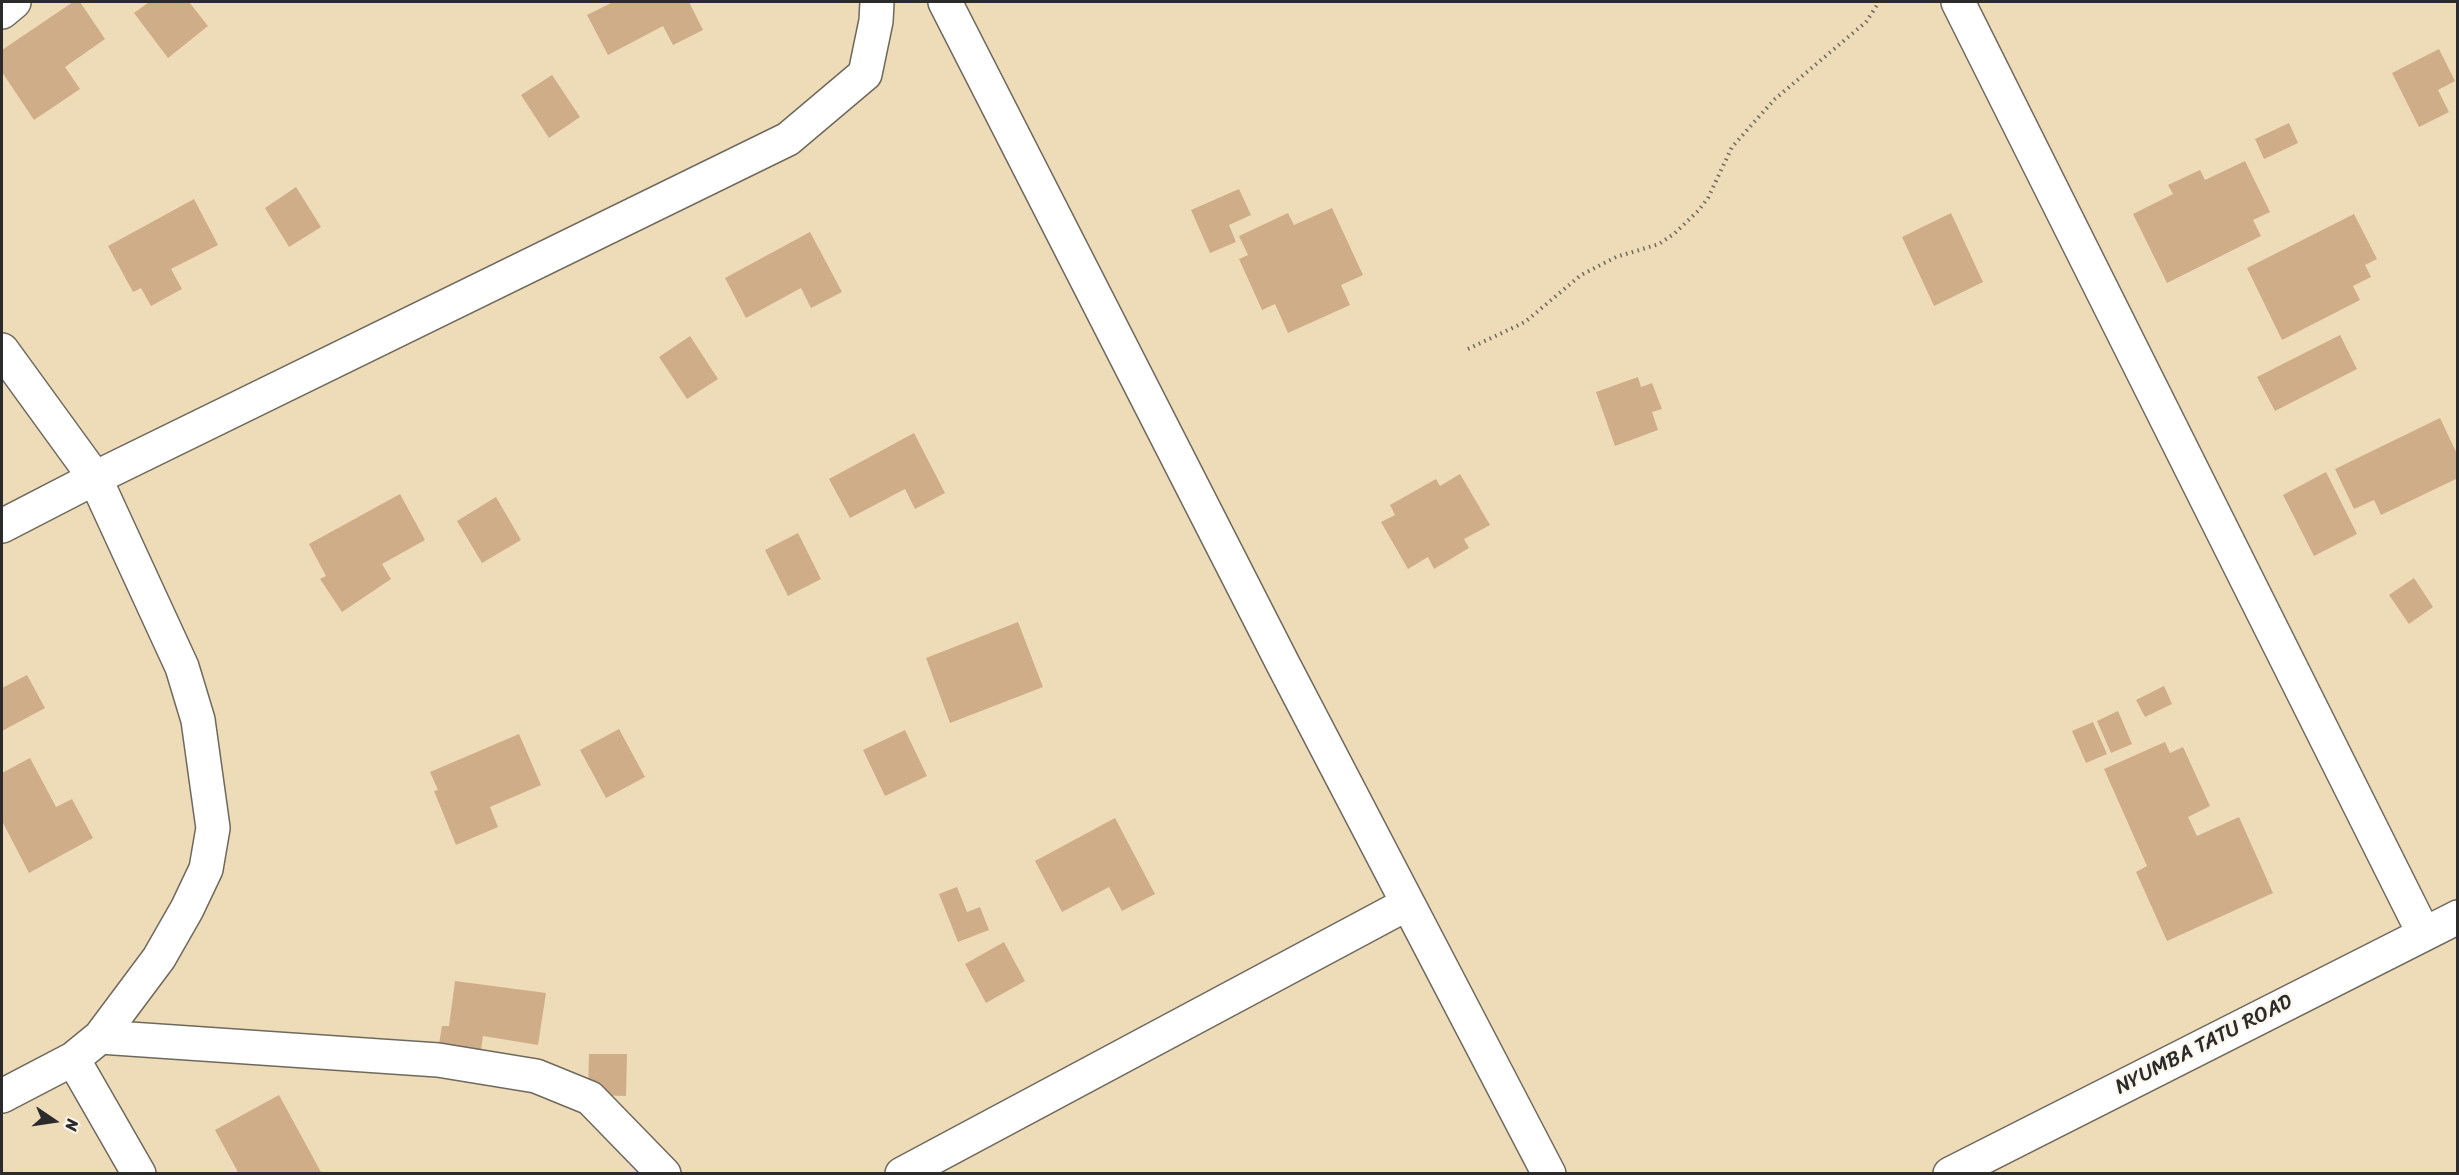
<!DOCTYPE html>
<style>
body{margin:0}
#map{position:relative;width:2459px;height:1175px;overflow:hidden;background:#eedcb9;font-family:Sriracha,sans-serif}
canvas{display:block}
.frame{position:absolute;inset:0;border:3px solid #2b2b2b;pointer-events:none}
.north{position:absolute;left:24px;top:1091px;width:60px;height:60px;-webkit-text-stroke:4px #fbf7ec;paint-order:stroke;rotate:103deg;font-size:16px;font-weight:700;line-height:24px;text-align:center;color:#2b2b2b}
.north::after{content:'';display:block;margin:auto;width:21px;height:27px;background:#2b2b2b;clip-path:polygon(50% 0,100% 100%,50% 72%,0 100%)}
</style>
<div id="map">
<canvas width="2459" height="1175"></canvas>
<div class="frame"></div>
<div class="north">N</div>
</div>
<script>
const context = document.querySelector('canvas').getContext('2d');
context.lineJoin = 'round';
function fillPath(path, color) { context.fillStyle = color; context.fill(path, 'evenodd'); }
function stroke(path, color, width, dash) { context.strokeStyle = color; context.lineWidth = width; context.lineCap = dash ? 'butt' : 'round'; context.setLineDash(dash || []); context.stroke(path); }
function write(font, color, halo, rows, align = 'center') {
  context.font = font + ' Sriracha,sans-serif'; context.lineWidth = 4.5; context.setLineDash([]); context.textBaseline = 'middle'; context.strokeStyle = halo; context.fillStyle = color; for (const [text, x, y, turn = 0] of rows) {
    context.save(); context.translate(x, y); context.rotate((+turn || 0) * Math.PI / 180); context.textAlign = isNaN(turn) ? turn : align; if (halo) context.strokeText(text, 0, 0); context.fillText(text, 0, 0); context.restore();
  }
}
fillPath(new Path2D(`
 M73 2H80L105 39 65 67 80 89 34 120 2 72V50Z
 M149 2H189L208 26 168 58 134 13Z
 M613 2H689L703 30 673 45 663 26 608 55 587 15Z
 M2439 49 2455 81 2438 90 2449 112 2419 127 2392 73Z
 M552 75 580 117 549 138 521 95Z
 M2289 123 2298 143 2264 159 2255 139Z
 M2245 161 2270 212 2253 220 2261 236 2167 283 2133 214 2173 194 2168 185 2200 170 2205 180Z
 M296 187 321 227 289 247 265 208Z
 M1239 189 1251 215 1229 225 1236 242 1210 253 1191 210Z
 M194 199 218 245 171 269 182 289 151 306 141 288 133 292 108 246Z
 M1332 208 1363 275 1341 285 1350 305 1288 333 1275 304 1262 310 1239 259 1248 255 1239 236 1288 213 1294 225Z
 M1951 213 1983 282 1934 306 1902 237Z
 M2354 214 2377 259 2365 265 2371 277 2353 286 2360 300 2282 340 2247 268Z
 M810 232 842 292 811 308 801 288 746 318 725 278Z
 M2340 335 2357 369 2275 411 2257 377Z
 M690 336 718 379 687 399 659 357Z
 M1638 377 1641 387 1652 383 1662 409 1652 412 1658 430 1615 446 1596 392Z
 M2440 418 2458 456V478L2381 515 2374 500 2354 509 2335 469Z
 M914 433 945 493 915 509 905 489 850 518 829 479Z
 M2326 472 2357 534 2314 556 2283 495Z
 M1460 474 1490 525 1464 539 1469 548 1434 569 1428 557 1408 569 1381 522 1395 515 1390 505 1436 479 1440 486Z
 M400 494 425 540 382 564 391 579 342 612 320 579 326 576 309 544Z
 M496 497 521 540 482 563 457 521Z
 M798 533 821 579 788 596 765 550Z
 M2414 578 2433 607 2409 624 2389 595Z
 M1018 622 1043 687 950 723 926 658Z
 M27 675 45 708 2 731V688Z
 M2164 686 2172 704 2145 717 2136 700Z
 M2118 711 2132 744 2111 753 2097 721Z
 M2093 722 2107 754 2086 763 2072 731Z
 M619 729 645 777 606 798 580 750Z
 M905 730 927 776 885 796 863 750Z
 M519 734 541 785 490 807 498 827 456 845 434 791 438 790 430 772Z
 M2165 742 2170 753 2183 747 2210 806 2188 817 2197 836 2239 817 2273 893 2167 941 2136 872 2147 866 2104 769Z
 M30 758 56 807 72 799 93 838 29 873 2 821V773Z
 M1115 818 1155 894 1122 911 1109 887 1062 912 1035 861Z
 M957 887 967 912 980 907 989 930 958 942 939 894Z
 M1004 942 1025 981 986 1003 965 964Z
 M455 981 546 993 538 1045 483 1036 481 1050 439 1044 442 1026H449Z
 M589 1054H627L626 1096 588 1095Z
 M279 1095 322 1174H239L215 1130Z`), '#d0ad89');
const street = new Path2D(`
 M945 2 1283 664 1549 1174
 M1958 2 2424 934
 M2 12 14 2
 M2 350 95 478 182 667 198 720 213 828 206 869 187 909 159 958 100 1037 73 1059 2 1096
 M2 526 95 478 788 139 865 74 876 21 877 2
 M100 1037 438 1060 536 1076 590 1098 664 1174
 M73 1059 139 1174
 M902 1174 1407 904
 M1950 1174 2458 917`);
stroke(street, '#6f695d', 36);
stroke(new Path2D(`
 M1468 349 1525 322 1581 275 1616 257 1659 244 1675 233 1698 211 1708 198 1732 147 1756 120 1775 99 1866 22 1879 2`), '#6f695d', 4, [1.5, 4.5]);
stroke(street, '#fff', 33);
write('21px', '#2b2b2b', '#fbf7ec', [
 ["NYUMBA TATU ROAD",2204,1045,-27]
]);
</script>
